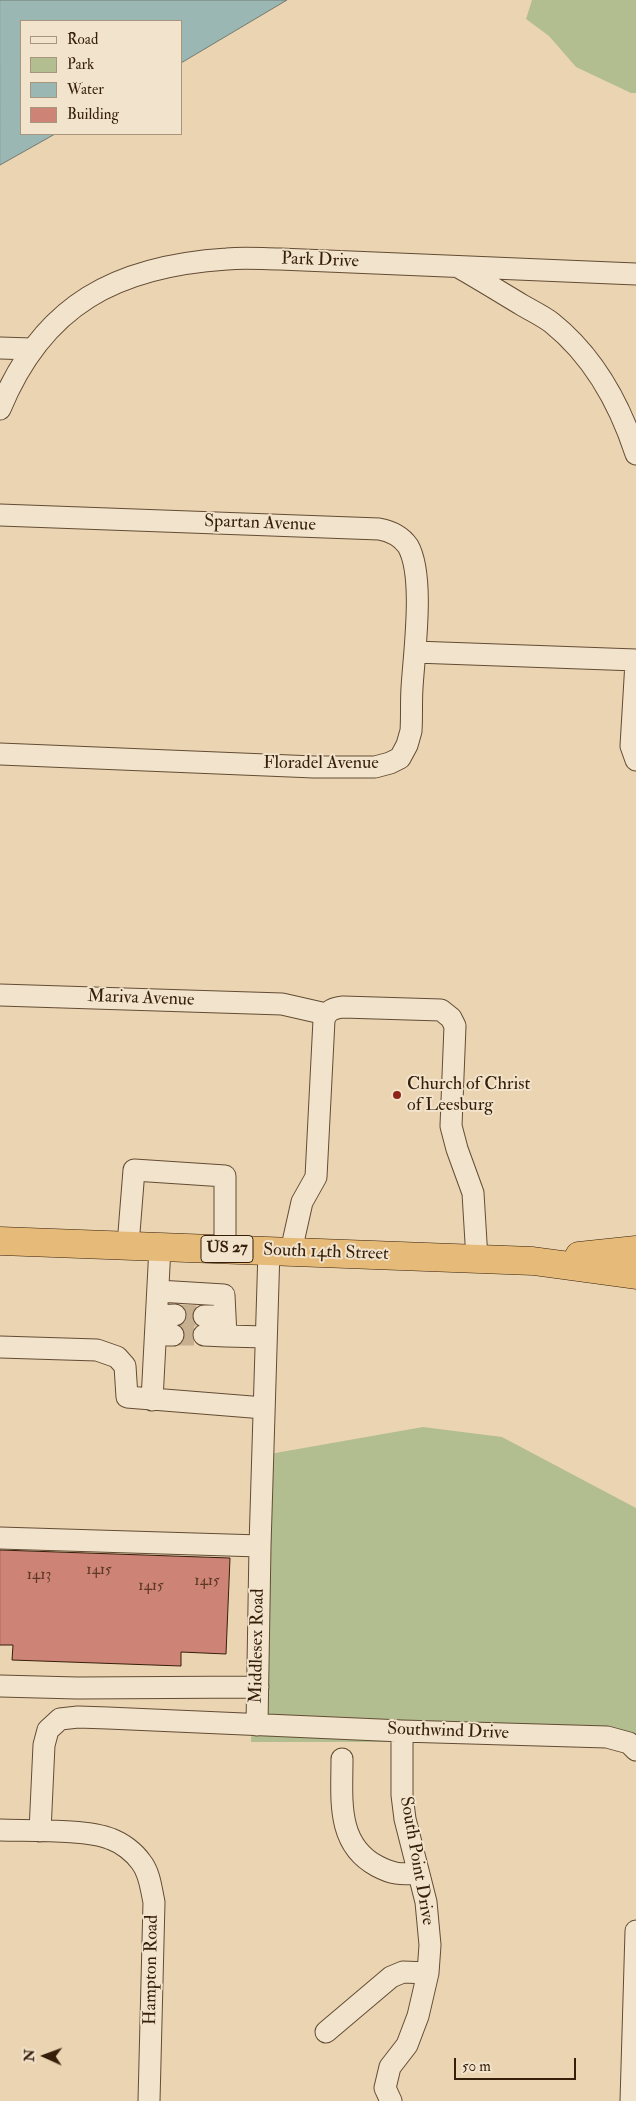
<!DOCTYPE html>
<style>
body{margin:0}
#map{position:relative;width:636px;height:2101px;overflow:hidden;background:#ebd4b1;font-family:"IM FELL Double Pica",serif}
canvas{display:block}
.legend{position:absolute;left:20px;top:20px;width:162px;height:115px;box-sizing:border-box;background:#f2e3cc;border:1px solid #a7957e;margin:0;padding:6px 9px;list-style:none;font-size:15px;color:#361f0a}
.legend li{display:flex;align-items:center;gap:10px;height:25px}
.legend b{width:25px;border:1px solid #a7957e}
.north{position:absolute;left:20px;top:2031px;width:50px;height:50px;-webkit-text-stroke:4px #f2e3cc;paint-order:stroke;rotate:272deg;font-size:14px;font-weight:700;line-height:20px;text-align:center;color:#361f0a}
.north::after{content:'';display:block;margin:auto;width:18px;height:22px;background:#361f0a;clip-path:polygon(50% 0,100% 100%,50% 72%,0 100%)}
.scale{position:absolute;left:454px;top:2058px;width:122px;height:22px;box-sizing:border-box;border:2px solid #361f0a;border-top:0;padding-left:6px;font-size:15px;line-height:18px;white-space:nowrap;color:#361f0a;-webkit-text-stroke:4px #f2e3cc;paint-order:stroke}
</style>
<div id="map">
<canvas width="636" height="2101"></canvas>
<ul class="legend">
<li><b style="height:6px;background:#f2e3cc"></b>Road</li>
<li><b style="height:14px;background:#b2be90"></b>Park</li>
<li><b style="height:14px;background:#9bb7b4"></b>Water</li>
<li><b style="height:14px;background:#cd8376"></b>Building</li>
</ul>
<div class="north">N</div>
<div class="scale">50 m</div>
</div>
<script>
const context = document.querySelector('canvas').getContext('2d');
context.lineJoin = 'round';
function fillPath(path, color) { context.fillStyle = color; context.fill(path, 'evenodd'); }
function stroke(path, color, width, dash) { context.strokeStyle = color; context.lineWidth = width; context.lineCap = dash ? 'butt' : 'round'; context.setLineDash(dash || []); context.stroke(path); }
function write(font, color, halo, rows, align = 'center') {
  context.font = font + ' "IM FELL Double Pica",serif'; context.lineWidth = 4; context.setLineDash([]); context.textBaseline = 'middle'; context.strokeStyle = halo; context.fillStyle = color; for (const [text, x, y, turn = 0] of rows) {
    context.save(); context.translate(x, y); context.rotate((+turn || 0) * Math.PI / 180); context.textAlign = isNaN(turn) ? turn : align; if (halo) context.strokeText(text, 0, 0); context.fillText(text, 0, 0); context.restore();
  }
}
fillPath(new Path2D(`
 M532 0H636V93H631L576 67 549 36 526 19Z
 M423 1427 502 1437 636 1508V1742H251L264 1455Z`), '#b2be90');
const water = new Path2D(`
 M0 0H287L181 63V21H21V134H55L0 165Z`);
fillPath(water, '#9bb7b4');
stroke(water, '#737a70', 1);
const building = new Path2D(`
 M0 1550 230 1558 226 1654 181 1652V1666L12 1660 13 1645H0Z`);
fillPath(building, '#cd8376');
stroke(building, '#361f0a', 1);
stroke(new Path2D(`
 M175 1315 204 1316
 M173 1335H204`), '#c7b090', 21, [21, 11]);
const minor = new Path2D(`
 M460 268C481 280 502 293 522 305 532 311 543 316 552 323 593 356 620 405 636 454
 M0 348 32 349
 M0 409C43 304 117 266 227 259 245 257 263 259 280 259L636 274
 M0 515 379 529C390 531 401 536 408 546 425 576 414 653 412 688 411 703 412 716 411 731L407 745 400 758 390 763 375 767H314L0 754
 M415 652 636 660
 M636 662 631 746 636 760
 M0 995 282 1004 326 1014
 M128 1245 134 1170 225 1176V1249
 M291 1251 302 1202 316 1177 324 1020C327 1010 334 1008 343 1007L441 1010 451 1018 455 1026 451 1126 457 1149 473 1193 477 1259
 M158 1291 224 1295 226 1336 266 1337
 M157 1316 175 1315
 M204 1316H225
 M156 1335H173
 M204 1335 226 1336
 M0 1347 97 1350 117 1357 125 1366 127 1397 264 1408
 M152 1400 160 1247
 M0 1538 260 1546
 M0 1686 77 1688 258 1687
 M257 1725 260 1546 269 1250
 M342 1759C342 1799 336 1844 377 1866 392 1874 401 1875 418 1873
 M0 1830C28 1831 88 1829 111 1839 122 1843 134 1852 141 1862 150 1873 151 1889 154 1902L149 2101
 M40 1831 44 1745 48 1730 60 1719 78 1717 108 1718 402 1731 607 1737 629 1743 636 1750
 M326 2032 391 1977 403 1972 428 1973
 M391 2101 385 2088 390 2067 407 2045 418 2016 428 1973 430 1945 426 1902 405 1819 402 1795V1731
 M631 2101 636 1931`);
const highway = new Path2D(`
 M0 1241 533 1261 636 1275
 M579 1256 636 1250`);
stroke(minor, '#634c34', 23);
stroke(highway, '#361f0a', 29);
stroke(minor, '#f2e3cc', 21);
stroke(highway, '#e6ba78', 28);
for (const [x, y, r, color] of [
 [397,1095,5,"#8f2418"]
]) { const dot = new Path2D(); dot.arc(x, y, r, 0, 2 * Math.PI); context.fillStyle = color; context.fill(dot); stroke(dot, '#f2e3cc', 2); }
write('15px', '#5c3825', null, [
 ["1415",99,1571],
 ["1413",39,1576],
 ["1415",207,1582],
 ["1415",151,1587]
]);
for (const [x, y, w] of [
 [227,1249,52]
]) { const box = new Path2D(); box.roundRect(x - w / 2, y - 13.5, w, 27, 4); context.fillStyle = '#f2e3cc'; context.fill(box); stroke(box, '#361f0a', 1); }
write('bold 16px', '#361f0a', null, [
 ["US 27",227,1249]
]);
write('18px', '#361f0a', '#f2e3cc', [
 ["Park Drive",320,261,2],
 ["Spartan Avenue",260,524,2],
 ["Floradel Avenue",321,764],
 ["Mariva Avenue",141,999,2],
 ["South 14th Street",326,1253,2],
 ["Middlesex Road",258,1646,-89],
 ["Southwind Drive",448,1732,2],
 ["South Point Drive",416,1861,80],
 ["Hampton Road",152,1970,-89]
]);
write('18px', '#361f0a', '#f2e3cc', [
 ["Church of Christ",407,1085],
 ["of Leesburg",407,1106]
], 'left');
</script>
